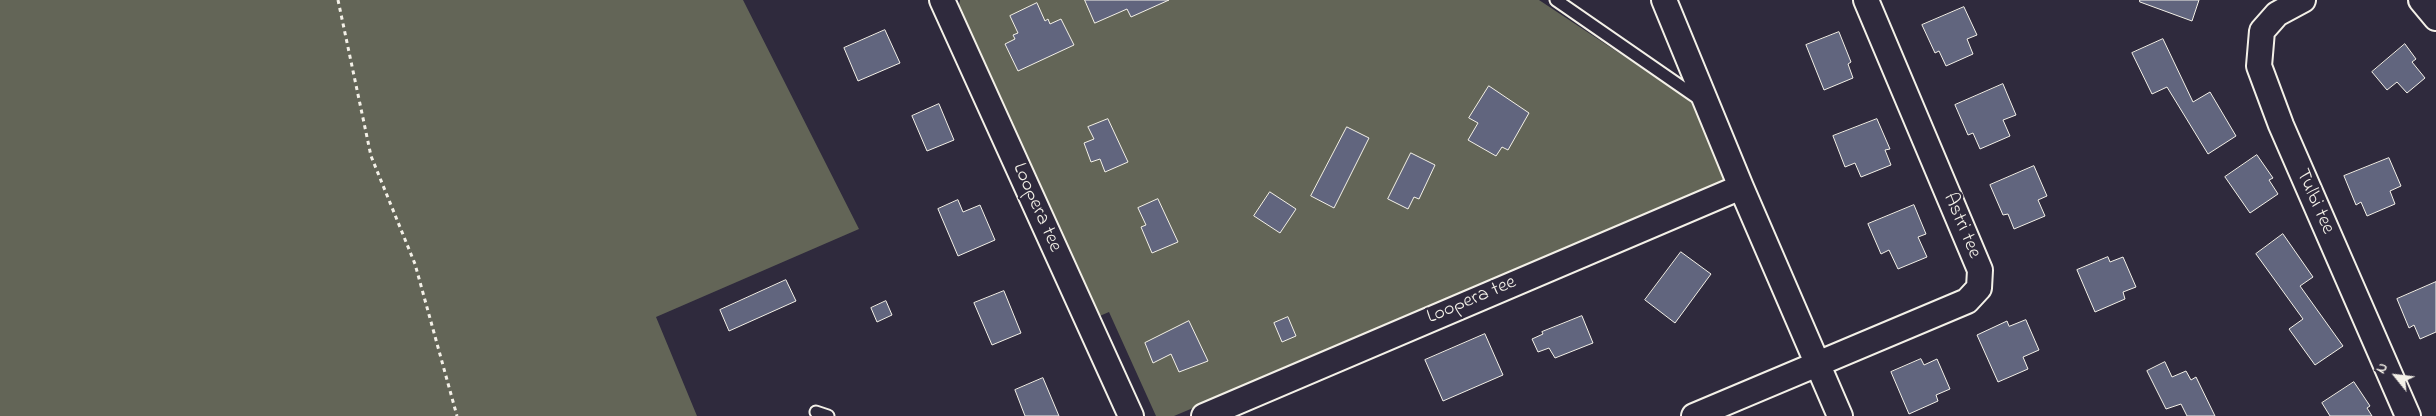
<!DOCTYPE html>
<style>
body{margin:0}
#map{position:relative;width:2436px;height:416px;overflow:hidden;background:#2f2a3d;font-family:"Indie Flower",sans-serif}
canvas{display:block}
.north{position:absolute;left:2371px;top:351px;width:50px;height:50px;-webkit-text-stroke:4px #2f2a3d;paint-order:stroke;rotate:299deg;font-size:14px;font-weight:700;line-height:20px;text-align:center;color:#f4f1e8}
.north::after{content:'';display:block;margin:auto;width:18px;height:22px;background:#f4f1e8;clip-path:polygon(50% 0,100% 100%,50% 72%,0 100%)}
</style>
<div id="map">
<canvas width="2436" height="416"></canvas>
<div class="north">N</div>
</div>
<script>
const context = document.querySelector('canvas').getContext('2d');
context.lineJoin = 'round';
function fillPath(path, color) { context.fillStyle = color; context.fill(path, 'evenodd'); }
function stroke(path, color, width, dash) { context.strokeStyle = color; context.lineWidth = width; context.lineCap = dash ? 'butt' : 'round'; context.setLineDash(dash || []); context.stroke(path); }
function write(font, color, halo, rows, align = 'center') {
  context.font = font + ' "Indie Flower",sans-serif'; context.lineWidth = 4.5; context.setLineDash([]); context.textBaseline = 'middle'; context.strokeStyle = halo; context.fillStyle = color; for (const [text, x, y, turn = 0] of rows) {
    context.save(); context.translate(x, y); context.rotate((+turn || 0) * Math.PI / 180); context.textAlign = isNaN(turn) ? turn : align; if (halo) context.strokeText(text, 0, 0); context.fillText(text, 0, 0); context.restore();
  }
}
fillPath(new Path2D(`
 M0 0H743L859 229 656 317 697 416H0Z
 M960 0H1539L1681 94 1705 115 1730 170 1724 185 1174 416H1156L1109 312 1095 318 957 16Z`), '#636557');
const building = new Path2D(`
 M1085 0H1169L1131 17 1127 9 1095 23Z
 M2140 0H2199L2192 21 2140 2Z
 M1037 3 1045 21 1048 19 1050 24 1061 19 1074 45 1018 71 1005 44 1015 39 1013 35 1018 33 1010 16Z
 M1964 7 1977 35 1967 39 1973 54 1946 66 1939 51 1935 53 1922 25Z
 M885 30 900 63 858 81 844 48Z
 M1839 32 1851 62 1848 64 1853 78 1824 90 1806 45Z
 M2163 39 2193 102 2210 92 2236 136 2208 154 2167 87 2152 94 2132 53Z
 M2405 44 2416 59 2412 62 2425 78 2407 93 2397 82 2387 90 2372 72Z
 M2003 84 2016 115 2003 120 2010 136 1980 149 1973 133 1968 135 1955 105Z
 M1489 86 1529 113 1508 150 1502 147 1496 156 1468 140 1478 123 1469 118Z
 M939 104 954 140 927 151 912 116Z
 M1108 119 1128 162 1105 172 1100 159 1091 162 1084 143 1094 139 1088 127Z
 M1877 119 1890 149 1885 150 1891 165 1861 177 1855 163 1845 167 1833 136Z
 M1347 127 1369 138 1334 208 1311 196Z
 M1411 153 1435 165 1419 199 1414 197 1408 209 1388 199Z
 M2257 155 2273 178 2269 180 2278 194 2250 213 2225 177Z
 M2389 158 2401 186 2390 191 2395 204 2367 216 2361 202 2356 205 2344 176Z
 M2034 166 2047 196 2038 200 2045 216 2014 229 2008 214 2003 215 1990 185Z
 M1270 192 1296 209 1280 233 1254 216Z
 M1158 199 1178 242 1152 253 1141 227 1146 225 1138 208Z
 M958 200 963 212 980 205 995 240 958 256 938 209Z
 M1914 205 1926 234 1918 237 1927 257 1898 269 1889 250 1881 254 1868 224Z
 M2283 234 2313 277 2300 286 2343 346 2315 365 2289 329 2303 319 2256 254Z
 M1681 252 1711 274 1675 323 1645 300Z
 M2108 257 2110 262 2123 257 2136 287 2123 292 2125 299 2095 312 2077 270Z
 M786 280 796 301 729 331 720 310Z
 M2436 282V332L2420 339 2414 325 2409 328 2397 299Z
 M1004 291 1021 333 992 345 974 303Z
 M886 301 892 315 877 322 871 308Z
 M1582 316 1593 343 1555 358 1549 348 1538 352 1532 339 1543 334 1542 332Z
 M1288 317 1296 336 1282 342 1274 323Z
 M2026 320 2039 350 2023 357 2028 369 1998 382 1977 335 2007 321 2009 326Z
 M1189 321 1208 361 1179 372 1171 354 1153 363 1145 343Z
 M1485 334 1503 375 1443 401 1425 360Z
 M1921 359 1924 365 1937 359 1950 389 1936 395 1938 401 1909 414 1891 372Z
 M2165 362 2172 377 2186 371 2191 380 2196 377 2215 416H2187L2181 404 2166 409 2147 371Z
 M1043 378 1059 416H1025L1015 390Z
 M2354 382 2370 406 2367 408 2372 416H2330L2322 403Z`);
fillPath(building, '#61657e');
stroke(building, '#f4f1e8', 1);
const lane = new Path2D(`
 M1556 0 1702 101
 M816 412 828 416`);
const street = new Path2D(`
 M942 0 1131 416
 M1664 0 1741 187 1840 416
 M2303 0 2277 14 2262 31 2259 66 2281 125 2408 416
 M2421 0 2436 18
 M1204 416 1741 187
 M1694 416 1967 301 1979 288 1980 270 1866 0`);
stroke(lane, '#f4f1e8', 15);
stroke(street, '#f4f1e8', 28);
stroke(new Path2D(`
 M338 0 371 156 415 264 457 416`), '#f4f1e8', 3, [4, 4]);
stroke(lane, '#2f2a3d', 11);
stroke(street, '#2f2a3d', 24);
write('20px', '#f4f1e8', '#2f2a3d', [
 ["Tulbi tee",2314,202,66],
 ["Loopera tee",1036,208,66],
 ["Astri tee",1961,226,67],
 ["Loopera tee",1472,301,-23]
]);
</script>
